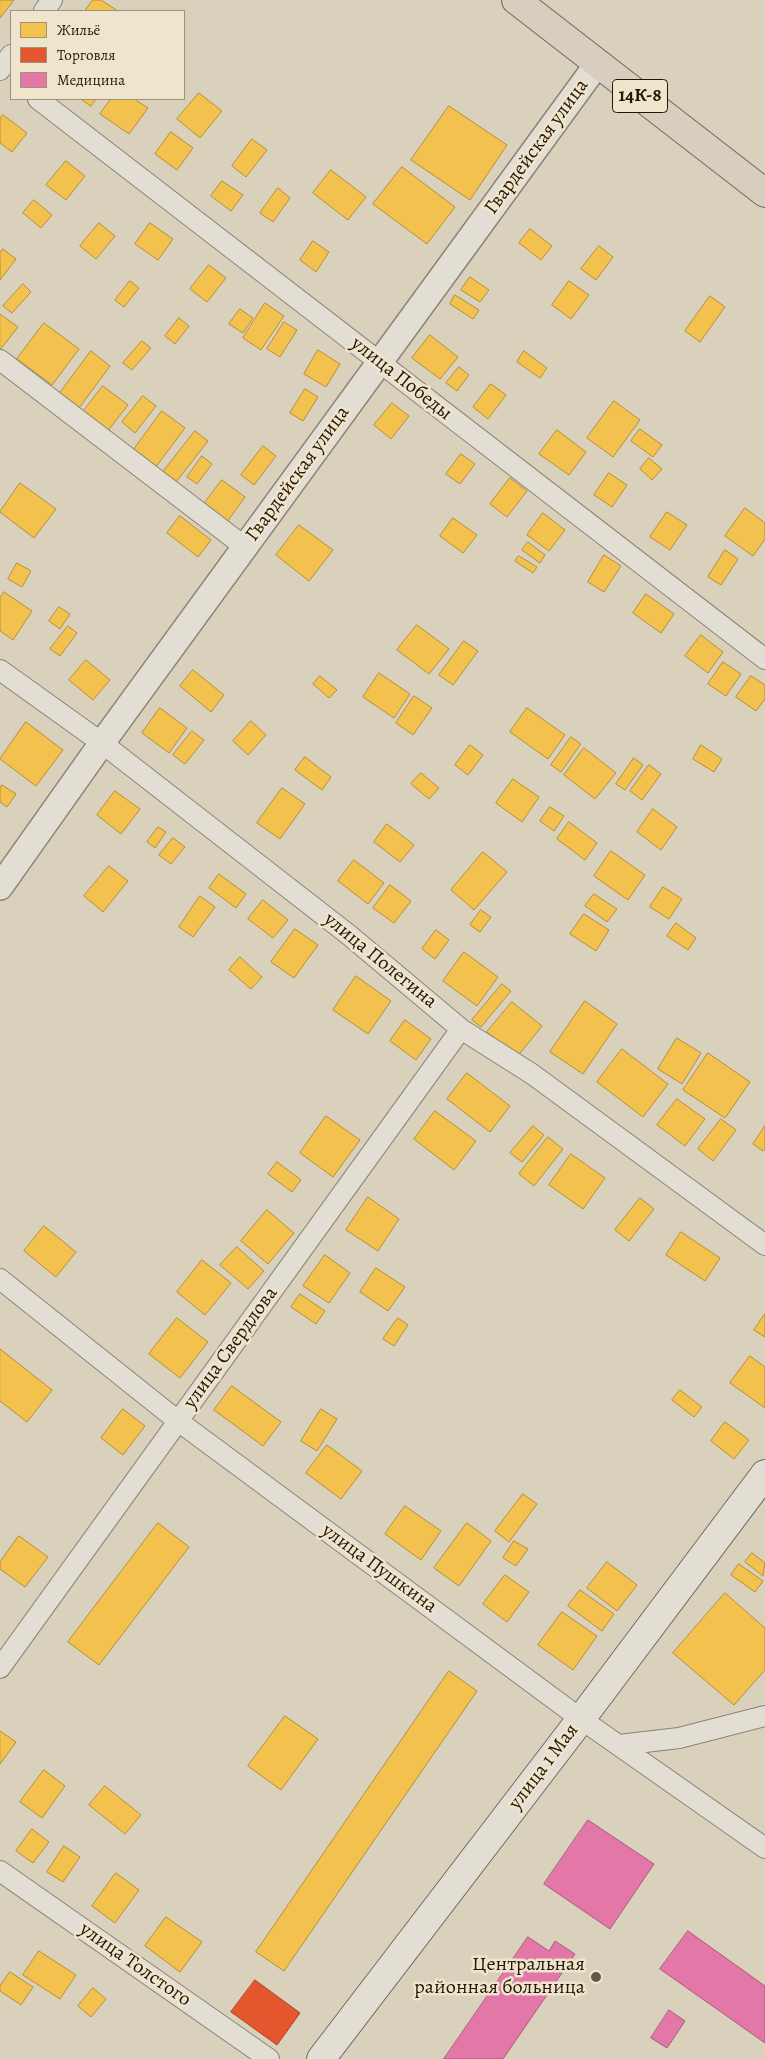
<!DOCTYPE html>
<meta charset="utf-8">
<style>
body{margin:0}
#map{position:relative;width:765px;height:2059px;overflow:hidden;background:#dad1bd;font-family:Alegreya,serif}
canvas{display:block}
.legend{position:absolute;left:10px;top:10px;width:175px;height:90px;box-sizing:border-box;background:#efe4cc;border:1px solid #9e927d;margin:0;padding:6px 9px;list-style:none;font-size:15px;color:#241606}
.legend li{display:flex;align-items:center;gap:10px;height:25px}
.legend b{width:25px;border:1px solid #9e927d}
</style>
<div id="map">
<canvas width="765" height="2059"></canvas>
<ul class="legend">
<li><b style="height:14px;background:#f2c14e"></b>Жильё</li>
<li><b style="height:14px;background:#e4572e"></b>Торговля</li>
<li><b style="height:14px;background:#e377a8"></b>Медицина</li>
</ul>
</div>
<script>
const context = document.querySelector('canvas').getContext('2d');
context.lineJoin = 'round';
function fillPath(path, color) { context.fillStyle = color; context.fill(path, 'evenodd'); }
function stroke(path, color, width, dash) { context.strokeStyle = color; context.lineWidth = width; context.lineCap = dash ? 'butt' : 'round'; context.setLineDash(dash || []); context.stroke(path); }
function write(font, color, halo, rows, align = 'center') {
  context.font = font + ' Alegreya,serif'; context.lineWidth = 5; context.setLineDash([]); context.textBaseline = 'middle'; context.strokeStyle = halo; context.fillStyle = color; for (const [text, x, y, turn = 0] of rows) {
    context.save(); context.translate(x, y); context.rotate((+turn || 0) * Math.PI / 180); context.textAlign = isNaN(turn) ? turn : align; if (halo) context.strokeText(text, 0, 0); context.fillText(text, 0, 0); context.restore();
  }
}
const homes = new Path2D(`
 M0 0H14L0 18Z
 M93 0H101L118 11H85Z
 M199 93 222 111 200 138 177 119Z
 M81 99H96L91 106Z
 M111 99H134L148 108 129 134 100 114Z
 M449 106 507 145 470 200 411 160Z
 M3 115 27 133 12 152 0 143V119Z
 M171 132 193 148 177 170 155 154Z
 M252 139 267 150 246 177 232 166Z
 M66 161 85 176 66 200 46 185Z
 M402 167 455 207 427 244 373 204Z
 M331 170 366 197 348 220 313 193Z
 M222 181 243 195 231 211 211 196Z
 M278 188 290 198 273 222 260 213Z
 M34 200 52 215 41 228 23 213Z
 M99 223 115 236 96 259 80 246Z
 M150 223 173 239 158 260 135 244Z
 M530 229 552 246 541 260 519 243Z
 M313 241 329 252 316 272 300 260Z
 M599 246 613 257 596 280 581 269Z
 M3 249 16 259 0 280V253Z
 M209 265 226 278 207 302 190 289Z
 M470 277 489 290 480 302 461 290Z
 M130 281 139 288 124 307 115 300Z
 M569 281 589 295 571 319 552 305Z
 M23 284 31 292 12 313 3 306Z
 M455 295 479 310 473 319 450 304Z
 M710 296 725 307 700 342 685 331Z
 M265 303 284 316 261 350 243 338Z
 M240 309 253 318 243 333 229 324Z
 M0 314 18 327 0 350Z
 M179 318 189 326 175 344 165 336Z
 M284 322 297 330 280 357 267 349Z
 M44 323 79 349 52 385 17 359Z
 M430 335 458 357 440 379 412 358Z
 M142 341 151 348 132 370 123 363Z
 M318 350 340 364 326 387 304 374Z
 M91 351 110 366 79 408 60 393Z
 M524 351 547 368 540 378 517 362Z
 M459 367 469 375 457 391 446 383Z
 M491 384 506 395 488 419 473 407Z
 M103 386 128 405 107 432 82 413Z
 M305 389 318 397 303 421 290 413Z
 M143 396 156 406 135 433 122 422Z
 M614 401 640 420 613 457 587 438Z
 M392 403 409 416 391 439 374 425Z
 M162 411 185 428 155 468 132 452Z
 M640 429 662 445 653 457 631 441Z
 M557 430 586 452 569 475 539 454Z
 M195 431 208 441 176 482 163 472Z
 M263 446 276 456 254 485 241 475Z
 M461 454 475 464 460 484 446 474Z
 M202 456 212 464 197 484 187 477Z
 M649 458 662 469 652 480 640 469Z
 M609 473 627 485 612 507 594 495Z
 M510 478 527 491 507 517 490 504Z
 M222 480 245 497 227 522 203 505Z
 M20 483 56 509 34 538 0 512Z
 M745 508 765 523V539L753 556 725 536Z
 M667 512 687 525 670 550 650 537Z
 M543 513 565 530 549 551 527 535Z
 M180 516 211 540 198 557 167 533Z
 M453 518 477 535 463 553 440 536Z
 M299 525 333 550 309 581 276 555Z
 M528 542 545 555 540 563 522 550Z
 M725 550 738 559 721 585 708 577Z
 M604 555 621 566 604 592 588 582Z
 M519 556 537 567 533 573 515 561Z
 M17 563 31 571 22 587 8 579Z
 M4 592 32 611 13 640 0 631V598Z
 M646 594 674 614 661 633 633 613Z
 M59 607 70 614 60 629 49 621Z
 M417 625 449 649 429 674 397 650Z
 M68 626 77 633 60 656 50 649Z
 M701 635 723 652 708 673 685 656Z
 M464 641 478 651 453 685 439 675Z
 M86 660 110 680 93 700 69 680Z
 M723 662 741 674 726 696 708 684Z
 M193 670 224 695 211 712 180 686Z
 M379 673 410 694 394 718 363 697Z
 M320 676 337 690 329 698 313 684Z
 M751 676 765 685V699L756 711 736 697Z
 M414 696 432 708 413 735 396 723Z
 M160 708 187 728 169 753 142 733Z
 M527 708 565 735 548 759 510 732Z
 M251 721 266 735 248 755 233 741Z
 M26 722 63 750 36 786 0 759Z
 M192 731 204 740 185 764 173 755Z
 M571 737 581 744 561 772 551 765Z
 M470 745 483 755 468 775 455 765Z
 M701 745 722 759 714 772 693 759Z
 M584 748 616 773 595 799 564 775Z
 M305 757 331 777 322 790 295 770Z
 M634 758 643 765 625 790 616 784Z
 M649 765 661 774 642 800 630 791Z
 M421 773 439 788 429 799 411 784Z
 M513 779 539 797 522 822 496 803Z
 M2 785 16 794 7 807 0 802V788Z
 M282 788 305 804 280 839 257 823Z
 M115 791 140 809 121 834 97 815Z
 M550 807 564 816 554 831 540 821Z
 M653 809 677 827 661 850 637 832Z
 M569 822 597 843 585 860 557 839Z
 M387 824 414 845 400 862 374 842Z
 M158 827 166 832 155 848 147 842Z
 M173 838 185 847 171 864 159 855Z
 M611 851 645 875 628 900 594 876Z
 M483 852 507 872 474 910 451 890Z
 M354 860 384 883 368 904 338 881Z
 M109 866 128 881 103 912 84 896Z
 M219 874 246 894 236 908 209 888Z
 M390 885 411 901 394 923 373 908Z
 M663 887 682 899 669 919 650 907Z
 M594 894 617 909 607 922 585 906Z
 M200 896 215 907 193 937 179 927Z
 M263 900 288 920 273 938 248 919Z
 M481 910 491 917 480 932 470 925Z
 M584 914 609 930 596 951 570 934Z
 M676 923 696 938 688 950 667 936Z
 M295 929 318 945 294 978 271 962Z
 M436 930 449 940 435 959 422 949Z
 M464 952 498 977 477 1006 443 981Z
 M240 957 262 977 251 989 229 970Z
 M356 976 391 1001 368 1034 333 1010Z
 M502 984 511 991 481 1027 472 1020Z
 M585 1001 617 1024 583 1074 550 1052Z
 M512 1002 542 1026 517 1057 487 1032Z
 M405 1020 431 1039 416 1060 390 1041Z
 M677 1038 701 1053 682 1084 658 1069Z
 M622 1049 668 1084 643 1117 597 1082Z
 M708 1053 750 1082 725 1118 683 1090Z
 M467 1073 510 1106 490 1132 447 1099Z
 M677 1099 705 1119 685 1146 657 1125Z
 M435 1111 476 1141 454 1170 414 1139Z
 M326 1116 360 1140 333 1177 300 1153Z
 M721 1119 736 1130 713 1161 698 1149Z
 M533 1126 544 1135 522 1162 510 1153Z
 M765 1126V1149L763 1151 753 1144Z
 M548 1137 563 1149 534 1186 519 1174Z
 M571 1154 605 1178 583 1209 549 1185Z
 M277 1162 301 1180 292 1192 268 1174Z
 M368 1197 399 1219 378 1251 346 1230Z
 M640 1198 654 1209 629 1241 615 1230Z
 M267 1210 294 1233 268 1264 241 1241Z
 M44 1226 76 1252 56 1277 24 1251Z
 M681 1232 720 1258 705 1281 666 1255Z
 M237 1247 264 1271 248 1289 220 1265Z
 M325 1255 350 1273 329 1303 303 1286Z
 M202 1260 231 1283 205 1315 177 1292Z
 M376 1268 405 1287 388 1311 360 1292Z
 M300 1294 325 1311 316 1324 291 1307Z
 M765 1314V1337L754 1330Z
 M177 1318 208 1342 180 1378 149 1354Z
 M398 1318 408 1325 394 1346 383 1339Z
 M0 1349 52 1390 27 1422 0 1401Z
 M750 1356 765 1367V1408L730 1383Z
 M232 1386 281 1422 263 1446 214 1410Z
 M680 1390 702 1407 694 1417 672 1400Z
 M123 1409 145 1426 123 1455 101 1438Z
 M321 1409 337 1419 317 1451 301 1441Z
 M725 1422 749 1440 734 1459 711 1441Z
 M327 1445 362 1471 341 1499 306 1473Z
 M523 1494 537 1504 509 1542 495 1531Z
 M405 1506 441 1531 421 1560 385 1534Z
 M158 1523 189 1547 99 1665 68 1642Z
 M467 1523 491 1541 459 1586 434 1568Z
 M19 1536 48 1557 25 1587 0 1569V1562Z
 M514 1541 528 1549 516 1566 503 1558Z
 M752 1553 765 1563 763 1576 745 1562Z
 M607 1562 637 1585 617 1611 587 1588Z
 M739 1564 763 1581 755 1592 731 1575Z
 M505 1575 529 1592 507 1622 483 1604Z
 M580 1590 614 1614 602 1631 568 1606Z
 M725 1593 765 1628V1670L734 1705 673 1653Z
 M562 1612 597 1636 573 1670 538 1645Z
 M449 1671 477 1691 284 1971 256 1952Z
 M285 1716 318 1739 281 1790 248 1766Z
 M0 1731 16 1742 0 1764Z
 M44 1770 65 1786 42 1818 20 1802Z
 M105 1786 141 1815 125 1834 89 1805Z
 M32 1829 49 1842 33 1863 16 1851Z
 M64 1846 80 1857 63 1882 47 1872Z
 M116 1873 139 1890 115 1923 92 1906Z
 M166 1917 202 1942 180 1972 145 1946Z
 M39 1951 76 1975 60 1999 23 1975Z
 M10 1972 33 1987 21 2005 0 1991V1986Z
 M93 1988 106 1999 91 2017 78 2006Z`);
fillPath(homes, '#f2c14e');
stroke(homes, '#b48e38', 1);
const shops = new Path2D(`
 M255 1980 300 2013 277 2045 231 2012Z`);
fillPath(shops, '#e4572e');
stroke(shops, '#a42', 1);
const health = new Path2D(`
 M588 1820 654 1864 610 1929 544 1884Z
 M688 1931 765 1986V2043L660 1969Z
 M528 1937 549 1951 555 1941 575 1954 503 2059H444Z
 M669 2010 685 2021 667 2048 651 2038Z`);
fillPath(health, '#e377a8');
stroke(health, '#aa5a77', 1);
const minor = new Path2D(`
 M44 11 52 0
 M0 70 11 55
 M38 99 765 659
 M0 360 245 547
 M0 670 102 743 349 935 461 1029 532 1074 765 1245
 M0 1279 178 1421 581 1719 765 1848
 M0 1668 461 1029
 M619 1745 679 1738 765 1716
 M0 1871 269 2059`);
const tertiary = new Path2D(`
 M0 887 102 743 598 63`);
const secondary = new Path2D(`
 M321 2059 581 1719 765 1474`);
const primary = new Path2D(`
 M516 0 765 193`);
stroke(minor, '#8a8376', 22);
stroke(tertiary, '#8a8376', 28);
stroke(secondary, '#706a5e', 30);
stroke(primary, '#706a5e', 30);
stroke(minor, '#e2ded3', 20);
stroke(tertiary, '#e2ded3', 25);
stroke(secondary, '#e2ded3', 28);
stroke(primary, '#d7cebf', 28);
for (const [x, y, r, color] of [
 [596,1977,6,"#645746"]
]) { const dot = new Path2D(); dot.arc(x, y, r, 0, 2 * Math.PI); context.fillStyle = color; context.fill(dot); stroke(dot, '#efe4cc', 2); }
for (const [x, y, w] of [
 [640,96,55]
]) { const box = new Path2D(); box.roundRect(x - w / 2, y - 16.5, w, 33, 4); context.fillStyle = '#efe4cc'; context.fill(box); stroke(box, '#241606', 1); }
write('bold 19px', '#241606', null, [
 ["14К-8",640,96]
]);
write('20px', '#241606', '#efe4cc', [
 ["Гвардейская улица",537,147,-54],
 ["улица Победы",401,379,38],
 ["Гвардейская улица",298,474,-54],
 ["улица Полегина",380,961,39],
 ["улица Свердлова",231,1348,-54],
 ["улица Пушкина",379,1569,36],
 ["улица 1 Мая",544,1767,-53],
 ["улица Толстого",135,1965,35]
]);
write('20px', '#241606', '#efe4cc', [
 ["Центральная",585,1965],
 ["районная больница",585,1988]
], 'right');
</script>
